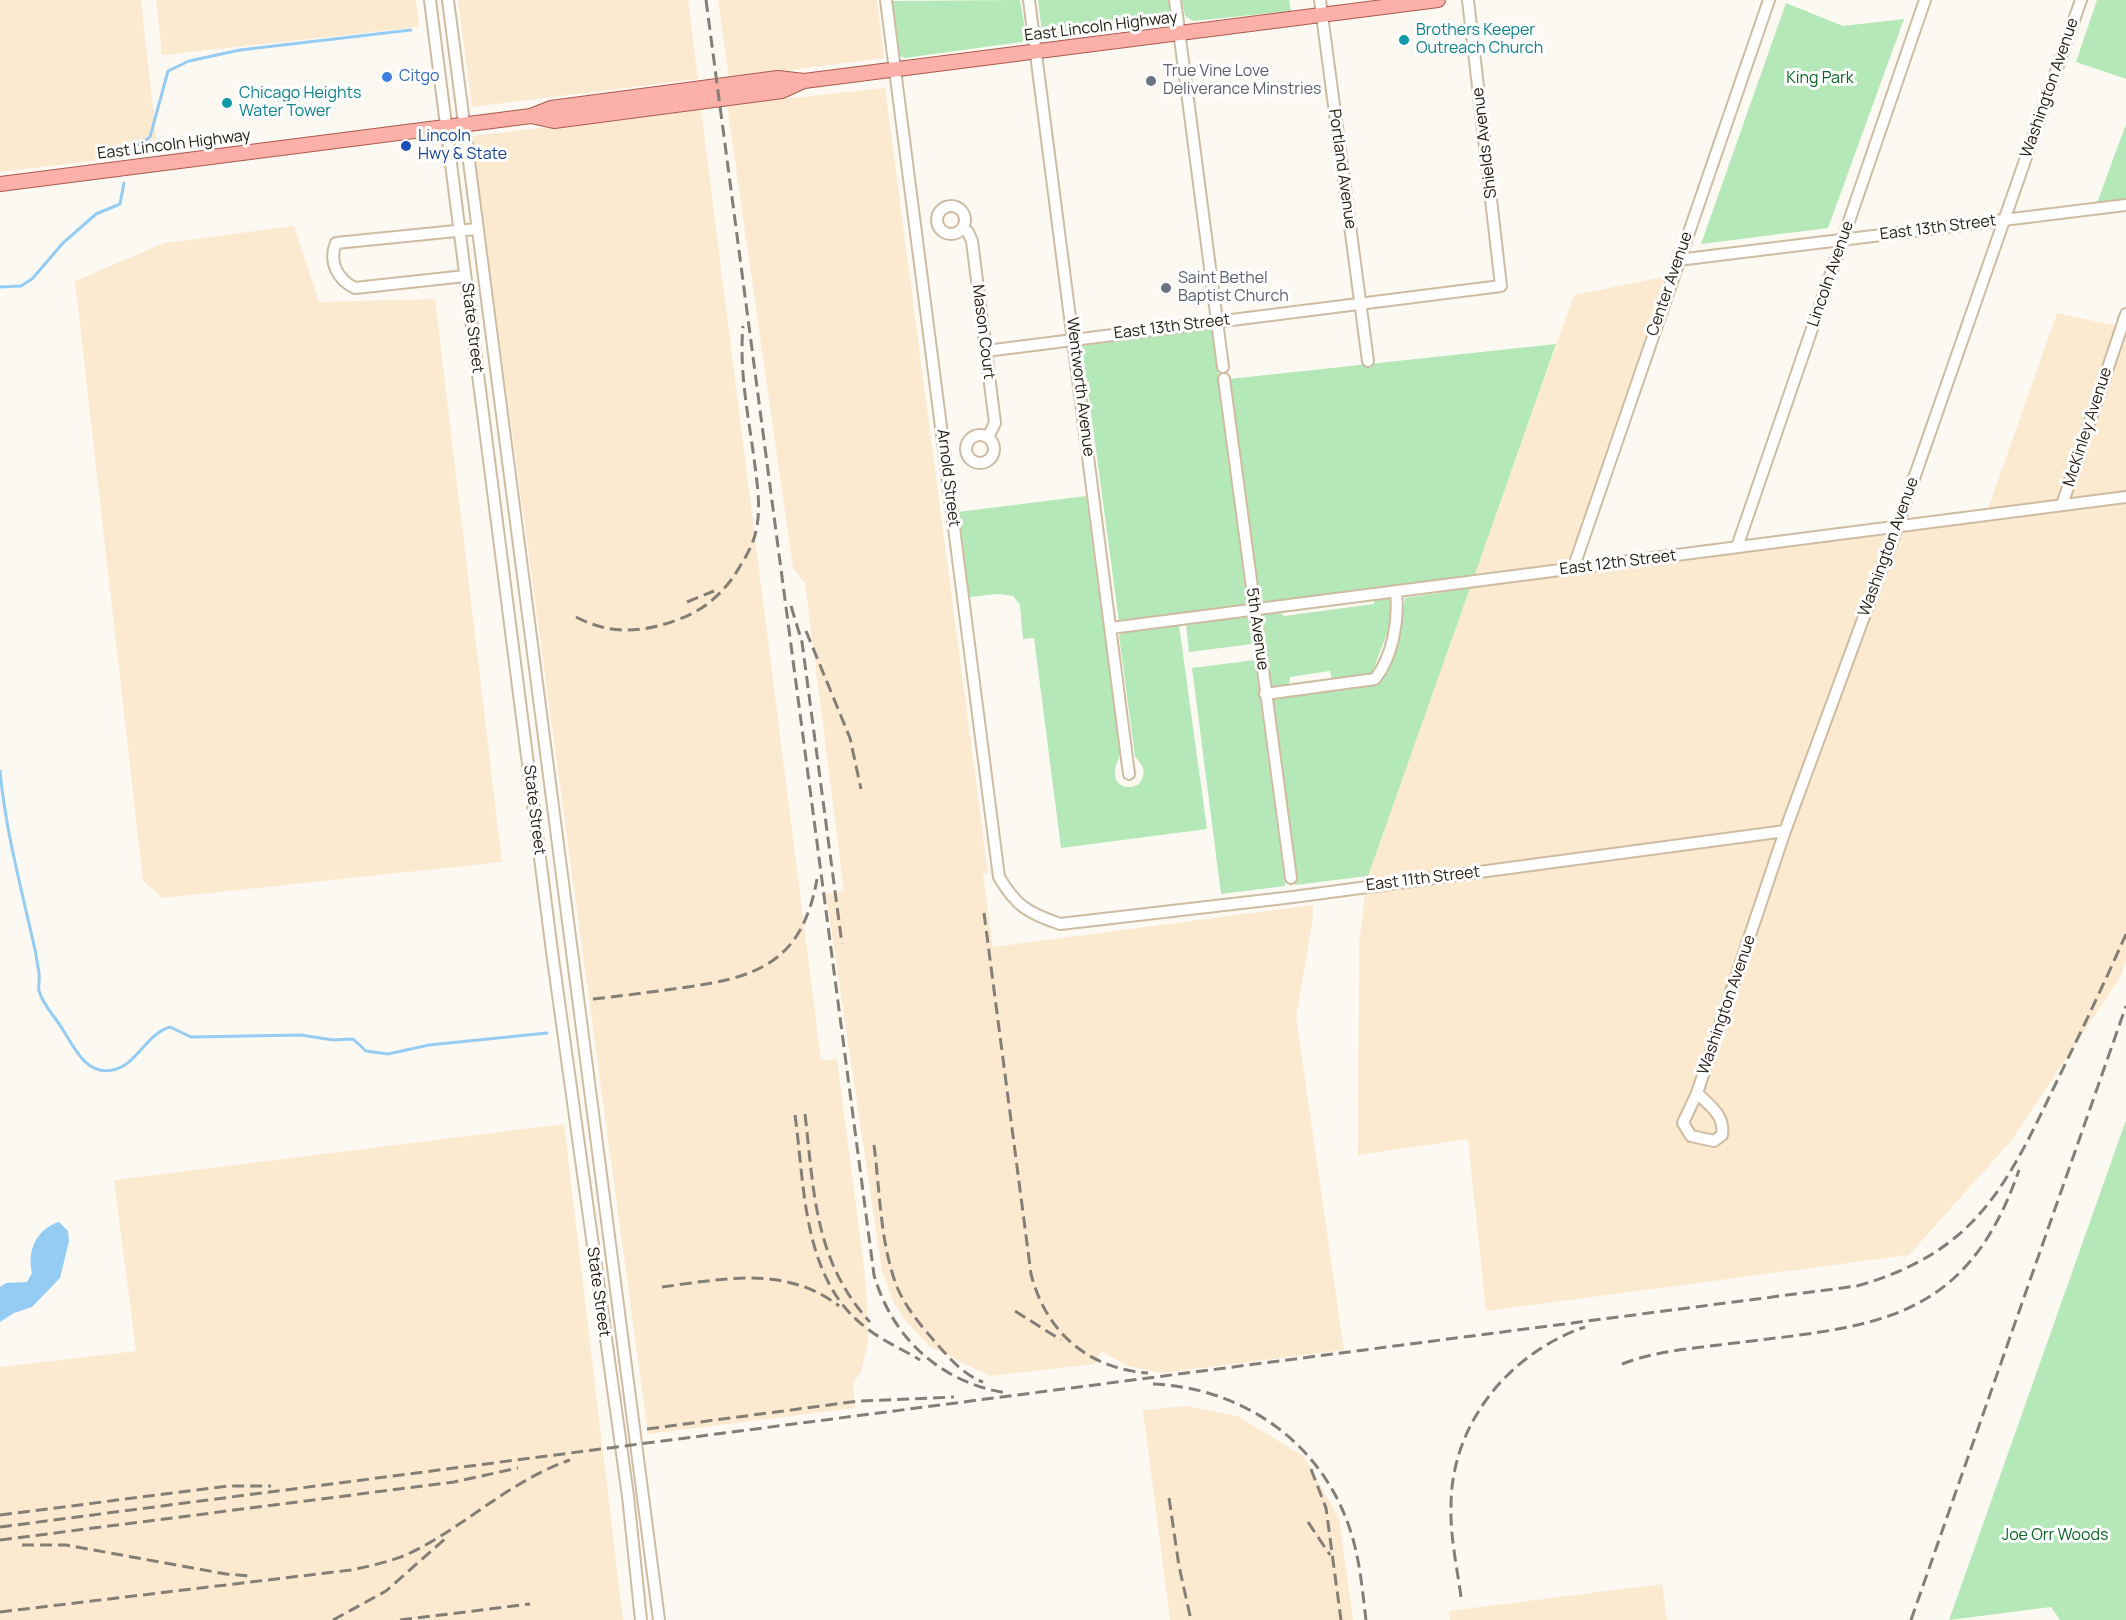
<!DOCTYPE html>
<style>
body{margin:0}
canvas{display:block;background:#fcf9f3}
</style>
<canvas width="2126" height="1620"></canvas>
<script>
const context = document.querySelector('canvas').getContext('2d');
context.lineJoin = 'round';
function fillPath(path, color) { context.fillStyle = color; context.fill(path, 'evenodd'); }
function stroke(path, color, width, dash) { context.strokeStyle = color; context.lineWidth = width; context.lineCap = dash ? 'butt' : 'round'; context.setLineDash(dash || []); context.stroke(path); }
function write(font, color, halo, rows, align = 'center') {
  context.font = font + ' Manrope,sans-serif'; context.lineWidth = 6; context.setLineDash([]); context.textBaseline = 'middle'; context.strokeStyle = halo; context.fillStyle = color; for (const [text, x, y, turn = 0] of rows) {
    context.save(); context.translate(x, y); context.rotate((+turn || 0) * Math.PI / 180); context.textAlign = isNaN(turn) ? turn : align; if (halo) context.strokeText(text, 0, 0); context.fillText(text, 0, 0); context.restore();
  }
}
fillPath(new Path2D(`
 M0 0H141L158 153 0 172Z
 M156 0H416L419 27 162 55Z
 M458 0H688L698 79 472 107Z
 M718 0H877L884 58 729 78Z
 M885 88 988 873 983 874 993 947 1313 905V917L1296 1017 1344 1350 1162 1373 1127 1366 1101 1351 1095 1364 990 1376 929 1346 905 1320 892 1299 882 1271 826 894 844 891 805 583 793 568 727 105Z
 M701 110 821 1060 837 1059 866 1283 868 1341 861 1372 853 1383 855 1408 648 1434 472 136Z
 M294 226 319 302 435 299 502 862 163 898 143 881 75 281 164 243Z
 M1683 273 1581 562 1988 509 2057 313 2126 328V960L2121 976 2011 1141 1909 1255 1486 1311 1468 1139 1358 1155 1359 944 1367 878 1574 295Z
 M564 1124 623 1620H0V1367L136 1351 114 1180Z
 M1186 1406 1238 1416 1304 1457 1339 1518 1353 1620H1170L1143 1410Z
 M1662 1584 1667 1620H1450L1449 1611Z`), '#fcead0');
fillPath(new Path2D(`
 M1020 0 1026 34 1022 42 905 58 900 56 892 1Z
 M1038 0H1170L1171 20 1166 25 1049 39 1042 33Z
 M1182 0H1289L1291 11 1193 21 1185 16Z
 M2097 0H2126V79L2076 62Z
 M1786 3 1843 26 1904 19 1828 228 1701 244Z
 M2126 124V199L2097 203Z
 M1207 328 1213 330 1247 605 1119 622 1082 346Z
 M1556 344 1474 577 1259 604 1229 379Z
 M1086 496 1120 752C1120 760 1115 764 1115 771 1114 786 1127 791 1139 784 1147 774 1144 766 1135 757L1119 636 1122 632 1179 625 1207 829 1061 848 1034 638 1023 639 1020 605 1013 596 998 594 969 597 958 512Z
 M1470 588 1368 876 1295 885 1271 705 1273 699 1377 684 1383 677 1397 641 1405 598Z
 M1381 599H1389L1392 603V620L1372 673 1335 680 1332 679 1330 671 1290 677 1289 686 1276 688 1269 684 1261 616 1279 612 1284 616 1374 604V600Z
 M1248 617 1252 644 1189 652 1186 624Z
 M1255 660 1285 886 1221 894 1192 668Z
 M2126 1120V1620H2060L2051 1607 1949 1620Z`), '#b5e8b8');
fillPath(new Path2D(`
 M59 1222 68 1231 69 1241 60 1278 32 1307 14 1313 0 1322V1287L6 1283 27 1282 32 1273C27 1251 36 1229 59 1222Z`), '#95ccf4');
stroke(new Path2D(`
 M124 154 150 137 168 71 189 61 240 50 411 30
 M0 287 21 286 32 279 63 243 96 214 120 204 124 183
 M0 771C5 825 18 875 30 928 34 943 37 958 39 973 40 979 38 985 39 991 44 1007 55 1016 63 1030 74 1047 86 1076 113 1070 137 1065 146 1034 170 1027L191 1037 301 1035 333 1040 353 1039 366 1051 388 1054 429 1045 547 1033`), '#95ccf4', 3);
const minor = new Path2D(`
 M430 0 553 959 628 1496 641 1620
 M448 0 659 1620
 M886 0 999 877C1016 906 1028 913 1060 924L1293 897 1785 831
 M1029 0 1129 774
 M1175 0 1223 367
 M1320 0 1368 361
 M937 220a14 14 0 1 1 28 0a14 14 0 1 1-28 0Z
 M963 228 968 232 972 241 995 423 988 437
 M1678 260 2126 205
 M465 276 355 288C338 280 328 262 336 243L476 229
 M986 351 1501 286 1468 0
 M1224 379 1291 878
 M966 449a14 14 0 1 1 28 0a14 14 0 1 1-28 0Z
 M2062 505 2126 314
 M1737 547 1925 0
 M1573 569 1769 0
 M1111 628 2126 497
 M1265 694 1375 679C1393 656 1399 620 1396 592
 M1697 1093C1710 1106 1725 1115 1722 1135L1714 1141 1691 1136 1683 1123 1697 1093 1785 831 1897 527 2081 0`);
const major = new Path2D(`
 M531 116 554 121 782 91 804 81
 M0 184 531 116 551 108 778 78 804 81 1438 0`);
stroke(minor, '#cdbca2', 14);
stroke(major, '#ad594f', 16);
stroke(minor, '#fff', 10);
stroke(major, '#fbb0a9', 14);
stroke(new Path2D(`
 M706 0 874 1275C892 1338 941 1383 1007 1393
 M687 602 714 591
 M791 606 802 642 842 944
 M576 617C610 635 641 633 677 620 702 611 719 597 734 576 742 563 751 550 755 535 762 510 757 483 754 458 748 414 739 370 743 326
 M806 631 850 738 861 789
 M984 913 1031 1274C1046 1332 1088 1369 1148 1373
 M593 999C622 996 651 992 680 988 757 978 802 963 817 879
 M805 1114C814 1191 814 1261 870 1322
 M795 1115C805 1187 802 1278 865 1327 881 1340 902 1349 920 1360
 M874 1145C880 1191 880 1243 897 1287 906 1308 922 1327 937 1344 950 1359 964 1375 983 1382
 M662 1287C723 1279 786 1265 839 1306
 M1015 1311 1061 1340
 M1622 1364C1653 1352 1686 1349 1719 1345 1865 1326 1964 1330 2019 1170
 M1153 1384C1250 1388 1332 1451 1355 1547 1361 1571 1363 1596 1366 1620
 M647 1429 859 1401 954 1397
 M1311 1469 1326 1508 1341 1620
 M1169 1498 1179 1566 1191 1620
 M0 1515 228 1486H271
 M1308 1522 1330 1555
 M0 1527 1857 1286C1976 1252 2006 1187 2056 1083 2080 1034 2104 984 2126 934
 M0 1540 454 1482 518 1468
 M22 1545H66L226 1574 250 1576
 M1461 1597C1457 1567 1450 1536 1451 1506 1451 1424 1509 1353 1585 1327
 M0 1612 351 1570C370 1566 390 1562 408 1554 465 1527 509 1481 570 1460
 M333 1620 386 1591 446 1538
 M400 1620 530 1604
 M1911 1620 2126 1006`), '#837f77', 3, [12, 6]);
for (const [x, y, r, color] of [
 [1404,40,6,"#0f9aa8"],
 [387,77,6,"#3f7fe0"],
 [1151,81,6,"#6b7280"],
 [227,103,6,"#0f9aa8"],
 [406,146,6,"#1a4fb4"],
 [1166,288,6,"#6b7280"]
]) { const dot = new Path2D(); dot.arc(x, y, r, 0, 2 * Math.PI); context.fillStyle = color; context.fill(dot); stroke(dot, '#fff', 2); }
write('16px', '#211b11', '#fff', [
 ["East Lincoln Highway",1101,27,-7],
 ["Washington Avenue",2050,88,-71],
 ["Shields Avenue",1485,143,-97],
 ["East Lincoln Highway",174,145,-7],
 ["Portland Avenue",1342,169,82],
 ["East 13th Street",1938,228,-7],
 ["Lincoln Avenue",1831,274,-71],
 ["Center Avenue",1670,284,-71],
 ["East 13th Street",1172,327,-7],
 ["State Street",472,328,83],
 ["Mason Court",983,332,83],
 ["Wentworth Avenue",1080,387,83],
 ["McKinley Avenue",2088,427,-72],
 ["Arnold Street",948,478,83],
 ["Washington Avenue",1889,547,-70],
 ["East 12th Street",1618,563,-7],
 ["5th Avenue",1257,629,82],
 ["State Street",534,810,83],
 ["East 11th Street",1423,879,-7],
 ["Washington Avenue",1727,1005,-71],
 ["State Street",598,1292,82]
]);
write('16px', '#0d838f', '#fff', [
 ["Brothers Keeper",1416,31],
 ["Outreach Church",1416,49],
 ["Chicago Heights",239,94],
 ["Water Tower",239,112]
], 'left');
write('16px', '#5b616d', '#fff', [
 ["True Vine Love",1163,72],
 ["Deliverance Minstries",1163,90],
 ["Saint Bethel",1178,279],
 ["Baptist Church",1178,297]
], 'left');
write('16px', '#366cbe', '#fff', [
 ["Citgo",399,77]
], 'left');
write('16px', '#0a6724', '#fff', [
 ["King Park",1820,79],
 ["Joe Orr Woods",2055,1536]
]);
write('16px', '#164399', '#fff', [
 ["Lincoln",418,137],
 ["Hwy & State",418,155]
], 'left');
</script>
